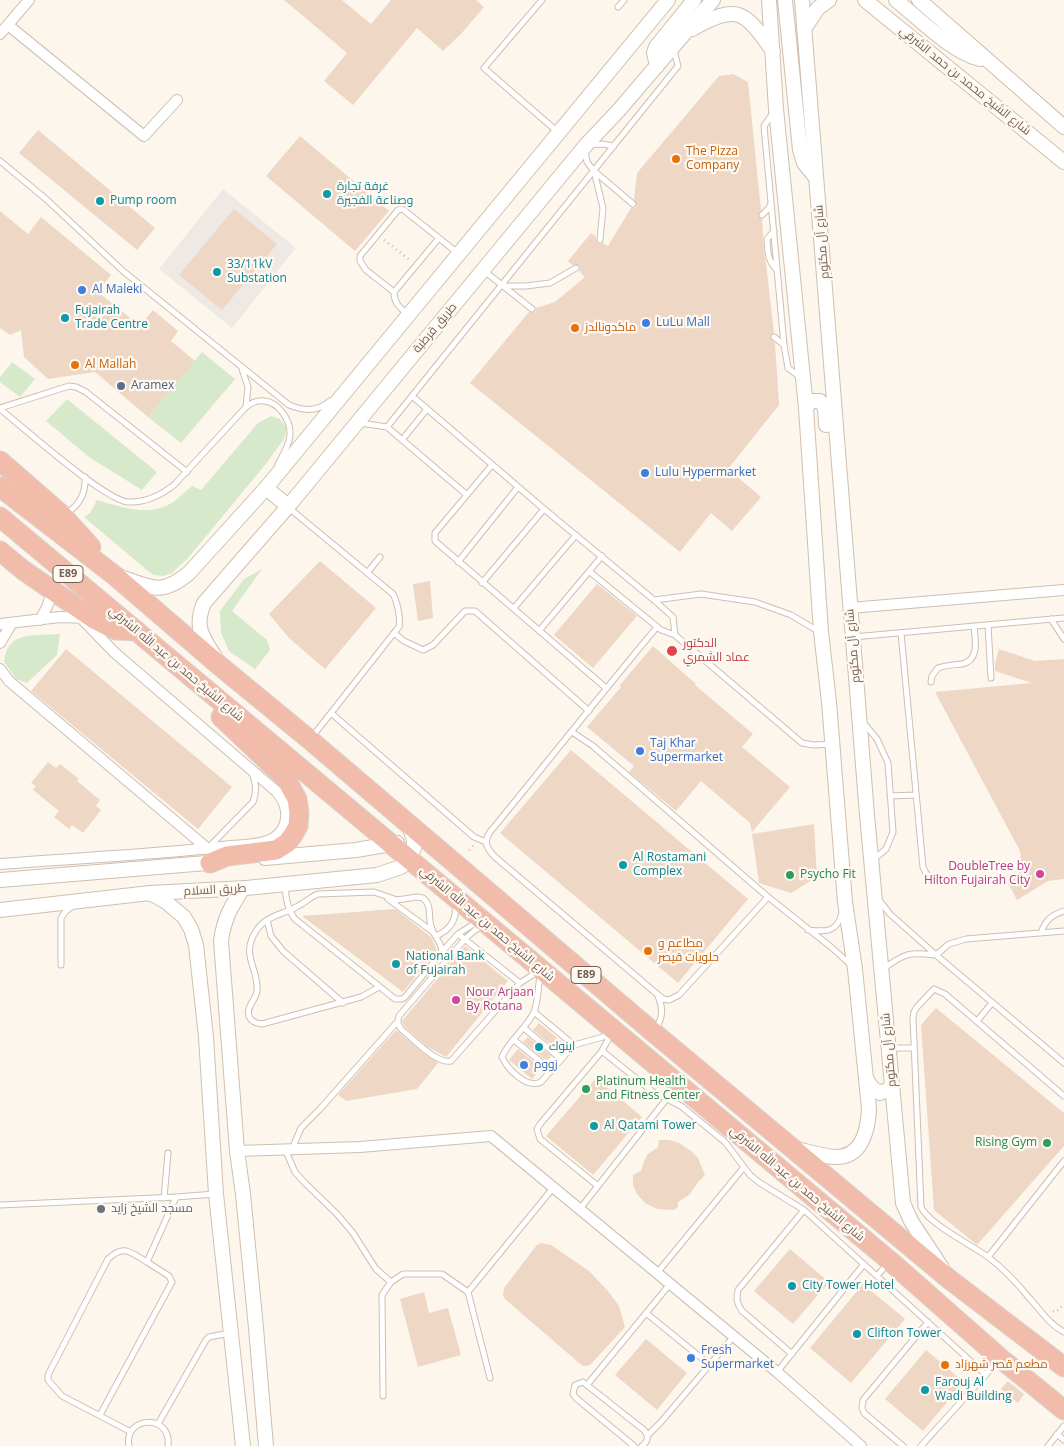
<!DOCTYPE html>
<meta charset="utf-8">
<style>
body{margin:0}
canvas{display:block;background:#fcf6ed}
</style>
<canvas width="1064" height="1446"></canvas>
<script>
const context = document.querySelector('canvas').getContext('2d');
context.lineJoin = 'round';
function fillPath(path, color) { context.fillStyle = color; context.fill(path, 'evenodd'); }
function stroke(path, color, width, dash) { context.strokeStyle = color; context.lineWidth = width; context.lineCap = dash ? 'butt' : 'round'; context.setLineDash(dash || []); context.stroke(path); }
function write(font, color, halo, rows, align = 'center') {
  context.font = font + ' "Open Sans",Cairo,sans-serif'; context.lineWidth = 4.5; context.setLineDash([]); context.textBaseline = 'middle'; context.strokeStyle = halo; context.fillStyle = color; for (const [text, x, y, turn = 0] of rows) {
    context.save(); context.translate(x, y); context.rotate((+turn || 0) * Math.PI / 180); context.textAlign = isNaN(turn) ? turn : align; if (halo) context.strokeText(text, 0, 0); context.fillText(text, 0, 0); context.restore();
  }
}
fillPath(new Path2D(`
 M223 189 296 248 232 328 159 269Z`), '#eee9e5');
fillPath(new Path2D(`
 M202 352 235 379 181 443 148 417Z
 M12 362 35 379 20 397 0 382V377Z
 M67 399 157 472 142 490 89 457 46 421Z
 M271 416 280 419 287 428 284 439 265 465 188 558 172 573 163 576 154 575 148 571 84 517 90 513 97 500C118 506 142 515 163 507 174 504 183 493 192 486L201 490 258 423Z
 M262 569 232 611 267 640 270 650 255 669 229 651 221 633 220 611 244 579Z
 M60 634 57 655 27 683 16 679 4 662C7 630 35 636 60 634Z`), '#d7e9cb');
fillPath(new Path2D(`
 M284 0H342L371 24 391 0H476L484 7 461 34 443 51 417 28 353 105 324 81 347 53Z
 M733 74 748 82 761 210 758 216 762 219 764 252 766 263 774 333 770 337 775 343 779 405 728 469 761 497 732 531 711 513 680 552 470 383 529 312 533 313 536 311V308L555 302 585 277 579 271 580 268 579 265H572L568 261 591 233 596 237 597 243 600 244 603 243 608 246 631 208H635L637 205 634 199 637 173 719 76Z
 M38 130 155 228 137 250 19 153Z
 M300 136 389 211 355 251 266 176Z
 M234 209 277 244 222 310 179 275Z
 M0 211 28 234 41 217 111 275 98 292 140 326 153 310 178 331 171 341 195 361 148 417 95 372 48 379 24 357 21 330 10 335 0 328Z
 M320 561 376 608 325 669 289 638 269 614Z
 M430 581 433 618 418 621 413 584Z
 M597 584 637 616 593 668 554 635Z
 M653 646 696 684 695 685 753 734 742 747 790 787 752 832 750 823 701 781 676 811 629 772 634 766 587 727 621 687 619 686Z
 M66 649 232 787 198 829 31 691Z
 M999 649 1035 661 1064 659V879L1048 881 1017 900 1008 883 1022 869 1020 851 935 692 1032 683 995 671V664Z
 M571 750 748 899 678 983 500 833Z
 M48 762 56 768 60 764 79 779 77 781 100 800 96 806 101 810 83 833 72 825 69 829 54 817 59 811 33 790 36 786 31 783Z
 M814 824 817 877 791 893 759 883 752 834Z
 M395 909 431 937 437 950 403 992 302 916Z
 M465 946 508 981 446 1057 428 1047 405 1027 402 1021Z
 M936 1008 1064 1113V1146L977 1245 934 1210 921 1025Z
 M539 1023 562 1042 556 1049 533 1030Z
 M396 1030 423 1053 438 1063 417 1089 346 1101 338 1095Z
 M528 1037 551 1056 547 1061 523 1042Z
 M518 1049 541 1068 532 1079 509 1060Z
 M596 1078 642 1117 593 1175 546 1136Z
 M659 1140H669L679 1143 691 1151 698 1158 705 1175 699 1181 689 1195 678 1202V1207L674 1210 657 1209 645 1203 637 1194 633 1185V1175L641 1171 644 1161 648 1154 658 1147Z
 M541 1243 551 1245 589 1271 608 1291 619 1306 625 1327 590 1365 583 1366 579 1363 505 1299 503 1295 504 1288 536 1246Z
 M790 1249 829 1282 793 1324 754 1291Z
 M863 1284 905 1319 851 1383 810 1348Z
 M424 1292 429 1313 448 1308 461 1355 418 1367 400 1299Z
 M646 1339 687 1373 657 1410 615 1375Z
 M926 1350 964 1382 923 1431 885 1399Z
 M1008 1381 1024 1394 1018 1403 1001 1389Z`), '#efd7c6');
const lane = new Path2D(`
 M542 0 484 68 559 133
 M618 7 624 0
 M773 113 764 126 784 345 788 368 800 377
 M589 145 602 144 614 146
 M585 151 587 162 594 171 633 204
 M0 161 46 199 123 271 289 405C304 411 317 412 330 401
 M594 171 603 208 600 240
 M762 215 769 208 771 203
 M774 231 767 239C768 252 767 260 777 270
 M483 270 532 309
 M501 286H526L550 283 576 268
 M394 292 366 270 360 261V256L398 210 402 209 405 211 459 254
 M408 315C400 307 394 304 394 292L439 238
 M774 337 784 345
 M242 369 248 387 246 407
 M412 396 544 509 654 600 673 617 675 635
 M0 408 69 386 76 387 86 392 187 472
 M0 409C24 428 103 499 128 502 145 503 161 495 174 485L246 407C251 403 257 400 264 401 279 402 291 421 290 435 289 446 283 455 278 464
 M360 423 387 427 467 495
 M387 427 678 66 675 54 672 50
 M402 440 427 409
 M492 465 435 533V541L606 688
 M289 508 393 594C397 601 401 619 399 627 398 628 395 632 394 633L312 737
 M65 514C79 506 86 493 85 477
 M458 562 518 487
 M590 572 661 630 675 635 802 743 814 745 831 744
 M367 573 380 557
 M482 583 544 509
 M654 600 701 594 755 602 791 615 818 631
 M514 608 576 535
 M1051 619 1064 639
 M988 625 991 678
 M657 627C600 695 546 764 490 832 483 842 487 849 495 857L663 999 669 1000 679 995 768 897
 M539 631 602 556
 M394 633 404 641 423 650 433 645 465 611H475L589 711
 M901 633 923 867C930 888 953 881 970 880
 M853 637 1064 618
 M931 682 932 676 938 668C945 665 954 665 962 664 980 660 975 640 974 626
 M331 713 474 837 486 842
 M862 721 877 739 888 763 893 832 886 849 874 859
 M572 732 593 746 768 897 831 947 851 965
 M890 796 916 795
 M210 846 253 802C257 791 256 784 252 773
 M285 885C286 898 287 909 295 919L395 999H402L405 997 442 952C442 943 435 938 432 929 427 918 433 906 423 898L417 897 397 900 374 892 318 894C310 897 306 902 298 906 283 915 266 915 256 931 240 956 259 968 257 991 256 1000 246 1006 249 1016 251 1022 256 1023 262 1024L361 997 379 987
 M388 899 433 932
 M879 900 890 914 936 955 1064 1063
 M267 920 271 936 283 951 343 1003
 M484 926 475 930 465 939 399 1016C397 1022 398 1025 402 1030 414 1039 436 1064 451 1061L520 983 537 972
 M808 930C825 932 837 933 842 913
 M1041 933C1045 921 1051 915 1064 911
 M458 934 520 983
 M436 936C450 930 457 920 455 905
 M442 952 458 934 477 922
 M936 955 949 944 966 939 1064 931
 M61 965V918L65 912 73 906
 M883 969C905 953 909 952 935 955
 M541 973C537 986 539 1000 534 1012 526 1029 509 1040 502 1057 508 1070 527 1089 541 1082L574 1045 603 1037 610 1031
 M534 1012 574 1045
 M977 1021 992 1003
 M524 1028 561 1059
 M656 1028C663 1018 663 1007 658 996
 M514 1040 551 1070
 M889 1048H914
 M602 1051 653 1092 681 1106 725 1142 750 1175 760 1183 804 1210 986 1375
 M1064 1096 945 994 934 989 917 1007 914 1012 913 1018 921 1207C929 1224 970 1244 988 1257 1004 1269 1018 1284 1031 1300 1042 1312 1050 1325 1064 1332
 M285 1149 295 1172 305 1183 337 1214 353 1233 376 1269 391 1282
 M292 1149 301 1128 320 1109 398 1021
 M598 1186 540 1139 537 1129 541 1123 602 1051 611 1034
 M164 1198 168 1153
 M0 1205 176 1197 215 1194
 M579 1210 676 1087
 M988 1257 1064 1161
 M657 1273 744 1167
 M877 1276 888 1263
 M646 1313 710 1365
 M792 1354 742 1311C737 1304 736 1299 738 1290L804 1210
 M777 1372 864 1264
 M490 1378 468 1292 553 1188
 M587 1385 670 1284
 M383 1396 382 1295 391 1282 403 1274H442L468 1292
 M100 1415 172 1282 169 1276 147 1262
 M158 1424 206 1340 209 1337 230 1333
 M131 1432 62 1396 48 1380V1375L108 1259C124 1244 130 1252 147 1262L176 1197
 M1057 1434 1064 1440
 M647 1436 661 1422 734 1336
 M129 1446C123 1416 172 1413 168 1446
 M634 1446 576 1398 573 1394 575 1385 583 1382 644 1430C649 1436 648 1442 642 1446
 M903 1446 864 1413 862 1408 863 1400 928 1322
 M921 1446 998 1361
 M1048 1446 1064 1426`);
const street = new Path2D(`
 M8 25 144 136 177 100
 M0 34 29 0
 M850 608 1064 590
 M40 620 47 607 53 590
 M0 624 60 617 88 618
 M0 643 12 623
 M0 669 9 681 208 849
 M0 864C74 858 148 855 221 847 236 845 262 846 274 838 291 826 289 805 276 791L115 653 82 619
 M237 1151 360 1147 491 1136 777 1372 861 1446`);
const secondary = new Path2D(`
 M769 0 776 109 806 408 821 632 829 702 845 902 855 969 869 1109C868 1130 862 1158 835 1157 821 1156 806 1151 793 1148
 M785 0 800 150 804 163 816 178
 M802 0 867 815 903 1203 911 1221 942 1268
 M865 0 1064 162
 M896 0C918 18 953 53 980 59
 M919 0 1064 127
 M692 29C739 3 744 11 773 51
 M804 29 818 8 829 0
 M657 66 654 53 656 47 694 0
 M806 408 811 401H820L825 408 826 425
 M266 488 288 506
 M121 577C152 588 161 596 189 573L266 488 668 0
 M215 657C202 636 194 627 204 603L291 503 586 145 619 110 713 0
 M265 858 356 850 397 843
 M0 880 219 862
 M243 888C231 907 224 918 221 941L237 1151 243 1194 256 1328 266 1446
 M150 893 165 901 184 917 191 929 196 945 206 1037 216 1194 243 1446
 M0 910 150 893 246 888 377 875 401 867 409 860 414 848V840L409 825
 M866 1078 872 1088 880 1093 893 1087`);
const highway = new Path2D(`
 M0 461 62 515 91 547
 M0 487 114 575 220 666 310 740 653 1032 949 1279 1064 1367
 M0 517 890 1261 1000 1358 1064 1410
 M0 551 23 570 94 619 116 630 137 631
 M210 863 227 856 276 850 287 843 293 835 298 826 299 813 297 799 286 779 221 717`);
stroke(lane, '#cebfb2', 7);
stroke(street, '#cebfb2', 12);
stroke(secondary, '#d0bfb0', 16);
stroke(highway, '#d9d2ce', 21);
stroke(new Path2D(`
 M384 240 411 261
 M469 850 474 845
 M1053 1311 1056 1312 1064 1304
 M1008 1398 1010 1396`), '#d5baa9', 2.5, [1, 4]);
stroke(lane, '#fff', 5);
stroke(street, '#fff', 10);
stroke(secondary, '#fff', 14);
stroke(highway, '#f1bca9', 19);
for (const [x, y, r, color] of [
 [676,159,5,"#e8710a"],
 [327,194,5,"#0f9aa8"],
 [100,201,5,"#0f9aa8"],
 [217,272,5,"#0f9aa8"],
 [82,290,5,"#3f7fe0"],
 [65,318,5,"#0f9aa8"],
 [646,323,5,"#3f7fe0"],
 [575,328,5,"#e8710a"],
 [75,365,5,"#e8710a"],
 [121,386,5,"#5c6f8a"],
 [645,473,5,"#3f7fe0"],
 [672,651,6,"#e0444e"],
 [640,751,5,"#3f7fe0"],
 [623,865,5,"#0f9aa8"],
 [1040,874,5,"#d1479c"],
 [790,875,5,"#2e9e5b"],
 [648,951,5,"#e8710a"],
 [396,964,5,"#0f9aa8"],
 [456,1000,5,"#d1479c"],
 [539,1047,5,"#0f9aa8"],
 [524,1065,5,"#3f7fe0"],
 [586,1089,5,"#2e9e5b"],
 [594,1126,5,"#0f9aa8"],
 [1047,1143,5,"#2e9e5b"],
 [101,1209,5,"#6b7280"],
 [792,1286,5,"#0f9aa8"],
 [857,1334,5,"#0f9aa8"],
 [691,1358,5,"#3f7fe0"],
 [945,1365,5,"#e8710a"],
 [925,1390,5,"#0f9aa8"]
]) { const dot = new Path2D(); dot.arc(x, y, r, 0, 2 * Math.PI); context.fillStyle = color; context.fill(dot); stroke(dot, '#fefaf3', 2); }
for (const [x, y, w] of [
 [68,574,30],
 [586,975,30]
]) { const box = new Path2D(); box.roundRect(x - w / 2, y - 8.5, w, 17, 4); context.fillStyle = '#fefaf3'; context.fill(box); stroke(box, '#765e50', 1); }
write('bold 11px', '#765e50', null, [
 ["E89",68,574],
 ["E89",586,975]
]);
write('12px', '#765e50', '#fefaf3', [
 ["شارع الشيخ محمد بن حمد الشرقي",965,81,39],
 ["شارع آل مكتوم",822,242,-95],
 ["طريق قرطبة",435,328,-50],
 ["شارع آل مكتوم",853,646,-95],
 ["شارع الشيخ حمد بن عبد الله الشرقي",176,664,40],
 ["طريق السلام",215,890,-3],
 ["شارع الشيخ حمد بن عبد الله الشرقي",487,924,40],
 ["شارع آل مكتوم",889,1050,-95],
 ["شارع الشيخ حمد بن عبد الله الشرقي",797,1184,40]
]);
write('12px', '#c56008', '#fefaf3', [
 ["The Pizza",686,152],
 ["Company",686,166],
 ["ماكدونالدز",585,328],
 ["Al Mallah",85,365],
 ["مطاعم و",658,944],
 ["حلويات قيصر",658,958],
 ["مطعم قصر شهرزاد",955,1365]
], 'left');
write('12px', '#0d838f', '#fefaf3', [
 ["غرفة تجارة",337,187],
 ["وصناعة الفجيرة",337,201],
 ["Pump room",110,201],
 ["33/11kV",227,265],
 ["Substation",227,279],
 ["Fujairah",75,311],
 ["Trade Centre",75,325],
 ["Al Rostamani",633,858],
 ["Complex",633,872],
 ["National Bank",406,957],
 ["of Fujairah",406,971],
 ["اينوك",549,1047],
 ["Al Qatami Tower",604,1126],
 ["City Tower Hotel",802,1286],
 ["Clifton Tower",867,1334],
 ["Farouj Al",935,1383],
 ["Wadi Building",935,1397]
], 'left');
write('12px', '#366cbe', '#fefaf3', [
 ["Al Maleki",92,290],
 ["LuLu Mall",656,323],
 ["Lulu Hypermarket",655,473],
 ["Taj Khar",650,744],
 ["Supermarket",650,758],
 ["زووم",534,1065],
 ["Fresh",701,1351],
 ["Supermarket",701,1365]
], 'left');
write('12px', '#4e5e75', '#fefaf3', [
 ["Aramex",131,386]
], 'left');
write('12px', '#be3a42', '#fefaf3', [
 ["الدكتور",683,644],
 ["عماد الشمري",683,658]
], 'left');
write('12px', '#b23c85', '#fefaf3', [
 ["DoubleTree by",1030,867],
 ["Hilton Fujairah City",1030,881],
 ["Nour Arjaan",466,993,"left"],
 ["By Rotana",466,1007,"left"]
], 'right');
write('12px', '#27864d', '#fefaf3', [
 ["Psycho Fit",800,875],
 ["Platinum Health",596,1082],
 ["and Fitness Center",596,1096],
 ["Rising Gym",1037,1143,"right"]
], 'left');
write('12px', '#5b616d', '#fefaf3', [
 ["مسجد الشيخ زايد",111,1209]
], 'left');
</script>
